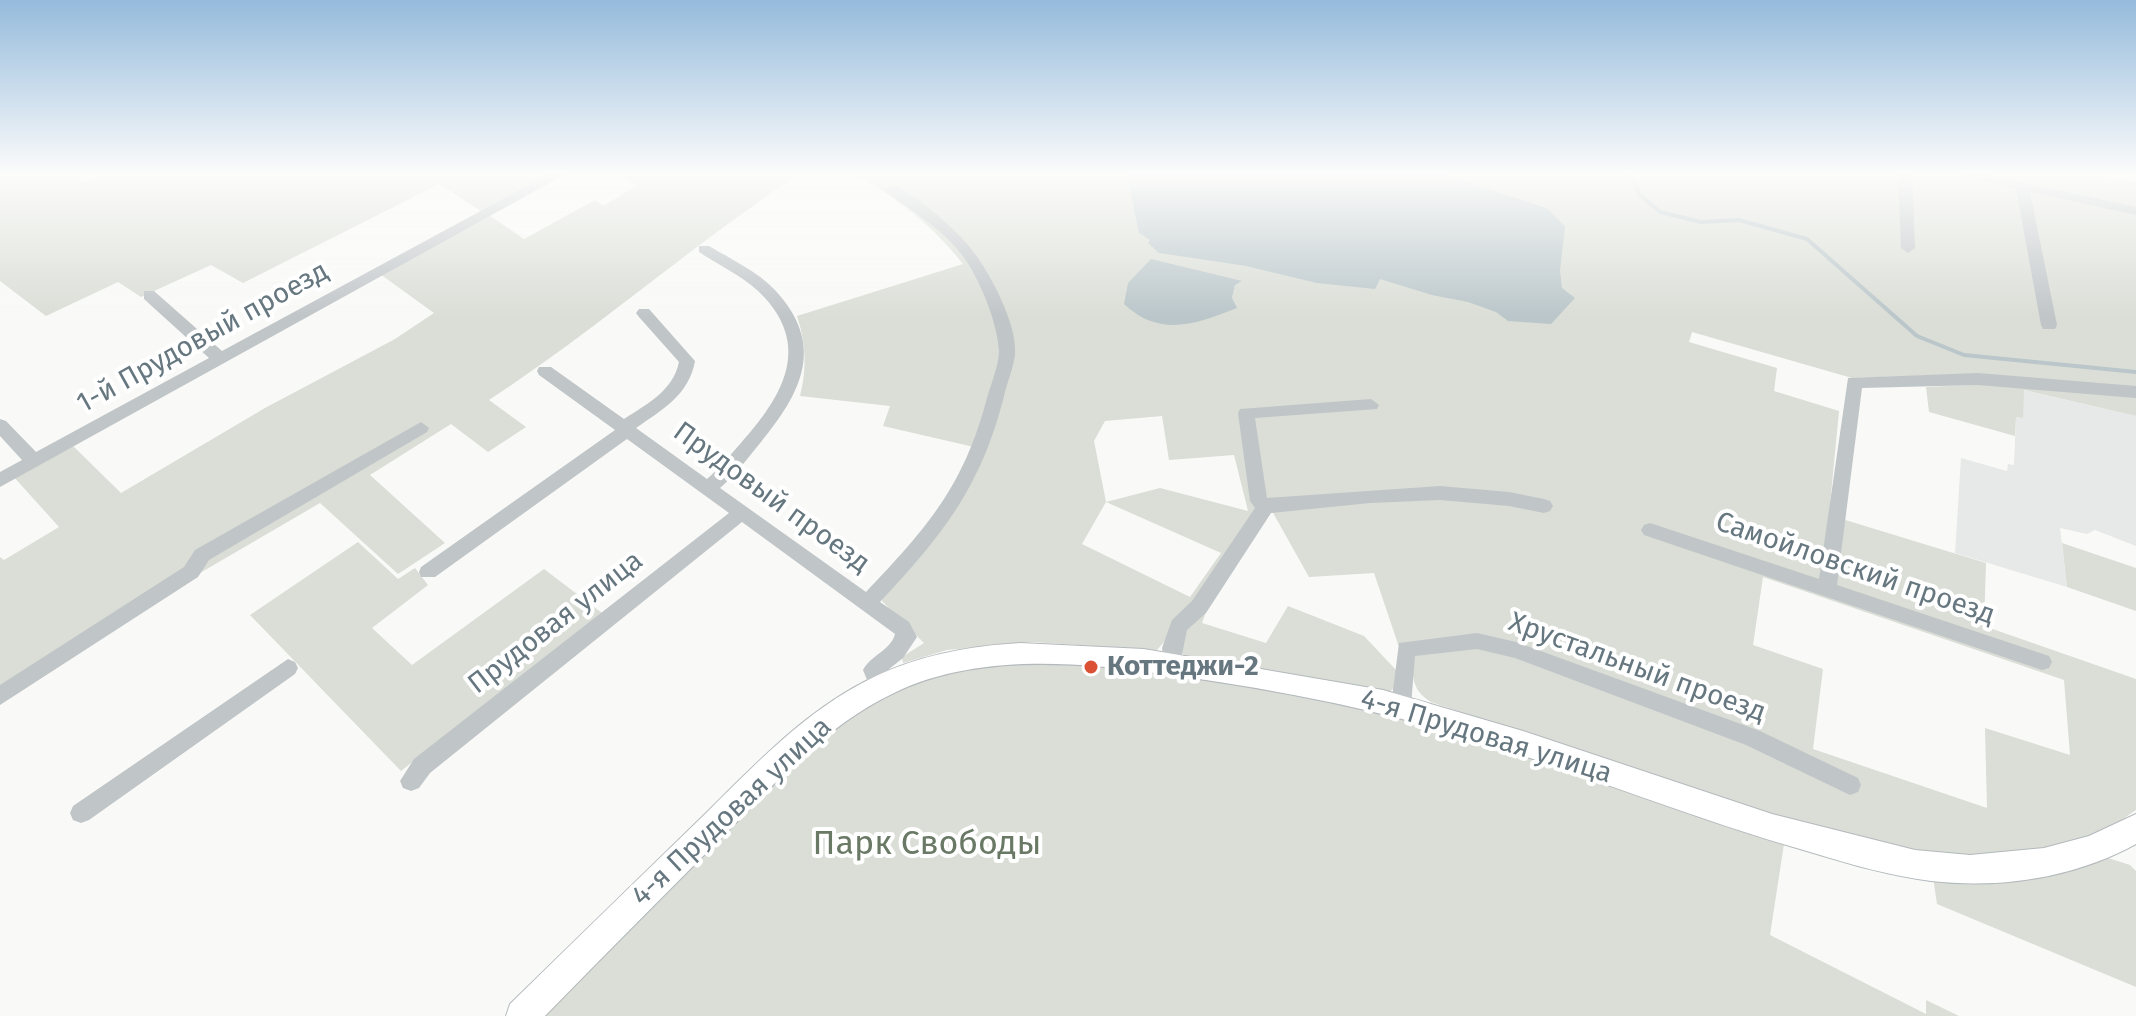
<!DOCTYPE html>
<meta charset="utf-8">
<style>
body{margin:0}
canvas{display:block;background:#f9f9f7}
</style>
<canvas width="2136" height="1016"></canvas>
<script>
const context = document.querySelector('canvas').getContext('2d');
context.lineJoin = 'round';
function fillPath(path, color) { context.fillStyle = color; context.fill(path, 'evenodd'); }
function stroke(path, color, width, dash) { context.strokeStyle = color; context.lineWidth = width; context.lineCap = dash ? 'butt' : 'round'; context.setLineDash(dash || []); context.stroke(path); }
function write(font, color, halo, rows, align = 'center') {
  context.font = font + ' "Fira Sans",sans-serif'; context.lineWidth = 8; context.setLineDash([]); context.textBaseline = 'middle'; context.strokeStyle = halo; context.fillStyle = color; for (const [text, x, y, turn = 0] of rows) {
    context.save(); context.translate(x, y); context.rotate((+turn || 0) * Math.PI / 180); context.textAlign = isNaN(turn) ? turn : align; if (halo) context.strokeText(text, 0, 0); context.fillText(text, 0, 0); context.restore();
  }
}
fillPath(new Path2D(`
 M2023 390 2136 416V546L2095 530 2087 534 2060 528 2067 587 1955 553 1961 458 2007 471 2008 464 2014 465 2016 417 2023 418Z`), '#e7e9e8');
fillPath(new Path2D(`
 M0 175H83L79 177 82 182 105 175H549L481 211 439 184 243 283 211 265 141 297 118 282 46 316 0 281Z
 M618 175H798C692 245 596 330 489 400L526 427 488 452 451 424 370 475 445 543 398 574 320 503 188 580 0 699V557L4 560 59 527 13 476 72 445 121 493 265 408 395 339 434 313 380 274 489 215 524 239 595 200 603 206 637 186Z
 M856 175H2095L2136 182V387L1973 374 1852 378 1692 332 1689 342 1777 368 1774 391 1839 411 1829 515 1986 563 1984 626 2136 679V810C2125 817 2113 828 2100 833 1962 890 1778 820 1645 774 1574 750 1502 726 1431 702 1412 690 1413 679 1412 656L1400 650 1374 573 1309 577 1272 511 1207 609 1202 623 1266 643 1288 606 1364 636 1397 671 1398 685 1388 693 1186 657 1180 651 1174 630 1157 650 1032 642 947 650 903 663 902 657 924 643 882 601 881 585 951 496 974 447 883 426 890 406 800 396C807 368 806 343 797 316L963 264C933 226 899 199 856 175ZM1240 282 1235 284 1232 298 1128 283ZM1162 416 1169 460 1234 455 1248 511 1160 488 1106 502 1094 441 1105 421ZM1106 502 1221 553 1190 597 1082 544ZM1763 577 2064 680 2070 755 1985 728 1987 808 1813 749 1823 669 1753 645Z
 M1992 384 2136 396V416L2024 390 2023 418 2016 417 2015 436 1929 412 1926 387Z
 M358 542 398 579 415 568 428 585 372 628 412 665 544 569 602 613 401 771 250 615Z
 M2062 543 2136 568V611L2067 587Z
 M1033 661 1155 668 1405 715 1784 844 1770 935 1926 1014V1000L1959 1016H532L839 721 930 672Z
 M2105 857 2130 865 2136 871V987L1937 904 1933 877Z`), '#daded6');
fillPath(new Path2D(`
 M1127 175H1445L1547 208 1565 226 1560 271 1562 288 1575 298 1551 324 1508 321 1496 312 1468 302 1432 295 1380 279 1375 289 1317 283 1246 266 1159 253 1148 243 1150 240 1139 233Z
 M1151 259 1242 281 1235 285 1232 298 1237 308C1196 324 1160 338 1124 304L1128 283Z`), '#bac6ca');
stroke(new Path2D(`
 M1631 175 1639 194 1660 212 1701 222 1739 220 1807 239 1917 336 1964 355 2136 372`), '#bac6ca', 4);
const secondary = new Path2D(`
 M1020 643 1144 649 1383 690 1523 731 1772 814 1915 850 1970 855 2044 848 2089 836 2136 814V844C2074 878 2001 889 1931 881 1890 876 1850 864 1810 852 1697 820 1587 775 1475 740 1371 707 1263 687 1155 673 1071 661 972 655 894 693 824 726 773 786 719 840 661 899 602 957 545 1016H506L510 1004C573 942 637 880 701 818 754 766 805 710 874 677 920 655 969 646 1020 643Z`);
stroke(secondary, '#b3b9bd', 2);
fillPath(new Path2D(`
 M547 175H564L0 487V472L22 460 0 436V419L6 421 36 452 209 358 144 299V291H154L222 351Z
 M1898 175H1912L1915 248 1908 253 1901 248Z
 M1964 175H1989L2136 207V215L2030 192 2057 325 2055 329H2043L2041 325 2016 189 1966 178Z
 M892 185C912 191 954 228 968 245 988 268 1018 324 1015 355 1013 369 1007 383 1004 396 981 487 943 535 880 602L909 622 917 637 903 658 884 673 889 686 886 692 879 695 872 692 863 670C871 655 891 650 895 634L742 522 430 773 419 788 411 791 403 788 400 781 414 759 729 513 627 439 435 577H421L419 572 421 567 615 430 539 375 537 371 539 367H551L624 419C647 404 673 391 679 362L639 317 636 313 639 309H649L695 361C689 395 662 410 636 428L707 479C720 468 730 455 741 443 780 399 812 350 765 298 747 278 720 266 699 252V246H709C731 259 758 272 775 290 826 345 802 392 761 442 748 458 735 475 720 488L866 592C927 528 964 486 987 398 991 384 999 365 999 351 997 322 983 289 969 265 950 234 915 213 887 192L885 189Z
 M1978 373 2136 386V398L1978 385 1862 388 1837 585 2049 656 2052 662 2049 668 2042 670 1644 535 1641 530 1644 525 1650 523 1819 579 1848 378Z
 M1371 399 1379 405 1377 409 1255 418 1267 498 1440 486 1509 492 1544 499 1550 501 1553 506 1550 511 1544 513 1509 506 1440 500 1370 503 1271 513 1206 613 1187 630 1179 669 1172 671 1165 669 1162 648 1172 620 1192 601 1255 508 1250 501 1238 413 1240 409Z
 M421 422 429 428 427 432 209 560 198 577 0 705V685L184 567 195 550Z
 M1477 633 1516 642 1760 731 1858 778 1861 785 1858 792 1850 795 1746 745 1515 658 1477 649 1415 656 1411 706 1408 712 1401 715 1394 712 1391 706 1399 643Z
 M288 659 295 662 298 668 295 674 89 820 81 823 73 820 70 813 73 806Z`), '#c0c5c8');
fillPath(secondary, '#fff');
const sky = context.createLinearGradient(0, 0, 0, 317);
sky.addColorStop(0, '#95bbdc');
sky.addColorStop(0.55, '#fcfcfb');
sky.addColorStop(1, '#fcfcfb00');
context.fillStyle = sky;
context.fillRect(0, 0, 2136, 317);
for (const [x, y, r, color] of [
 [1091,667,8,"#da5136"]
]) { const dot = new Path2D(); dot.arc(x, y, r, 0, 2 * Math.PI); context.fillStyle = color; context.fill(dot); stroke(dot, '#fff', 3); }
write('28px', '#667780', '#fff', [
 ["1-й Прудовый проезд",203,338,-29],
 ["Прудовый проезд",771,498,36],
 ["Самойловский проезд",1855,569,19],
 ["Прудовая улица",556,623,-38],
 ["Хрустальный проезд",1637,668,20],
 ["4-я Прудовая улица",1486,737,17],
 ["4-я Прудовая улица",732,812,-43]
]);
write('bold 28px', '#667780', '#fff', [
 ["Коттеджи-2",1107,667]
], 'left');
write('34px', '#697965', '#fff', [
 ["Парк Свободы",927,845]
]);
</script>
